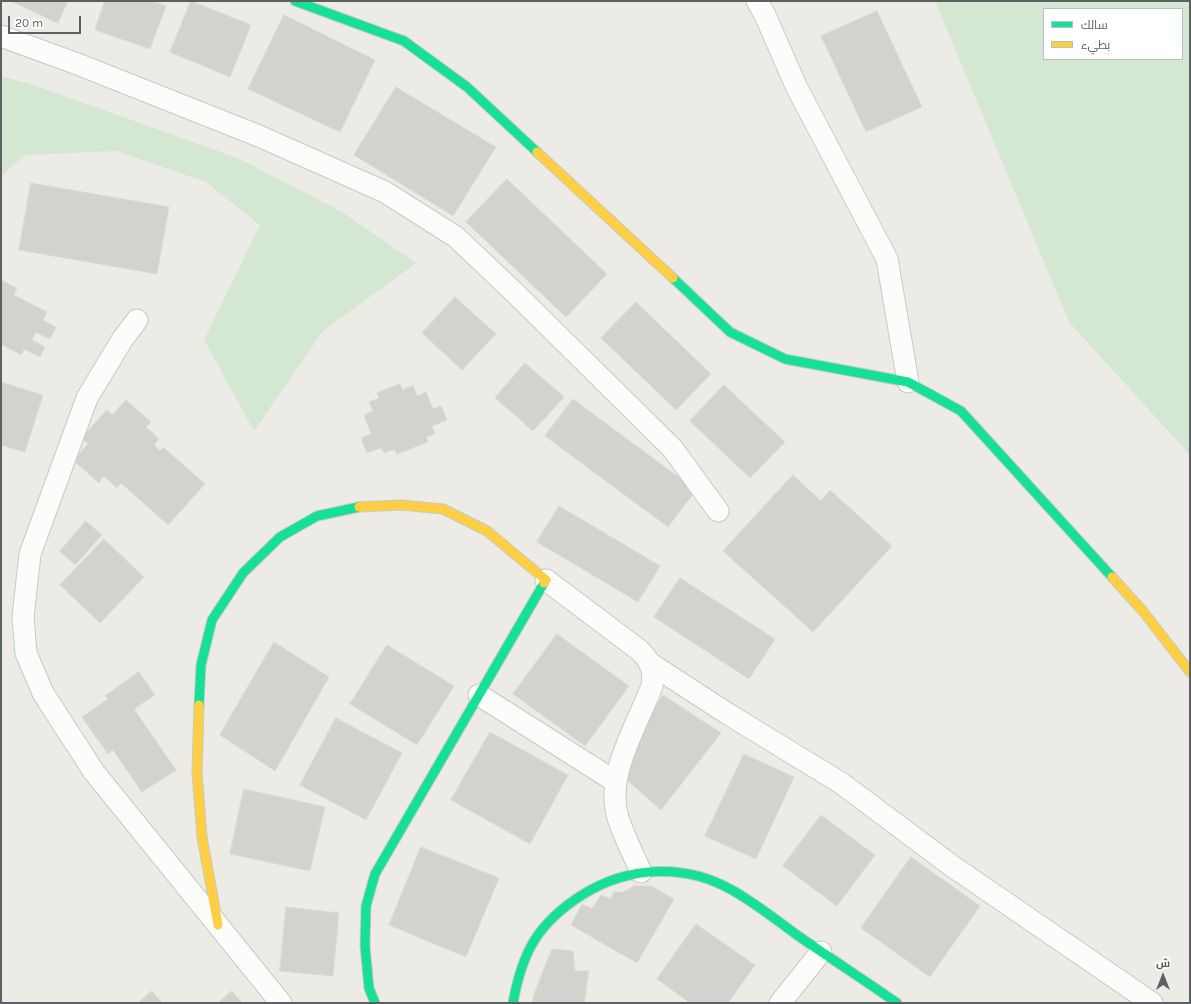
<!DOCTYPE html>
<meta charset="utf-8">
<style>
body{margin:0}
#map{position:relative;width:1191px;height:1004px;overflow:hidden;background:#ecebe6;font-family:Karla,Cairo,sans-serif}
canvas{display:block}
.frame{position:absolute;inset:0;border:2px solid #5c5f64;pointer-events:none}
.legend{position:absolute;left:1043px;top:8px;width:140px;height:52px;box-sizing:border-box;background:#fff;border:1px solid #bebfc1;margin:0;padding:5px 7px;list-style:none;font-size:12px;color:#5c5f64}
.legend li{display:flex;align-items:center;gap:8px;height:20px}
.legend b{width:20px;border:1px solid #bebfc1}
.north{position:absolute;left:1143px;top:956px;width:40px;height:40px;-webkit-text-stroke:3px #fff;paint-order:stroke;rotate:0deg;font-size:11px;font-weight:700;line-height:16px;text-align:center;color:#5c5f64}
.north::after{content:'';display:block;margin:auto;width:14px;height:18px;background:#5c5f64;clip-path:polygon(50% 0,100% 100%,50% 72%,0 100%)}
.scale{position:absolute;left:8px;top:16px;width:73px;height:18px;box-sizing:border-box;border:2px solid #5c5f64;border-top:0;padding-left:5px;font-size:12px;line-height:14px;white-space:nowrap;color:#5c5f64;-webkit-text-stroke:3px #fff;paint-order:stroke}
</style>
<div id="map">
<canvas width="1191" height="1004"></canvas>
<div class="frame"></div>
<ul class="legend">
<li><b style="height:5px;background:#16e098"></b>سالك</li>
<li><b style="height:5px;background:#ffcf43"></b>بطيء</li>
</ul>
<div class="north">ش</div>
<div class="scale">20 m</div>
</div>
<script>
const context = document.querySelector('canvas').getContext('2d');
context.lineJoin = 'round';
function fillPath(path, color) { context.fillStyle = color; context.fill(path, 'evenodd'); }
function stroke(path, color, width, dash) { context.strokeStyle = color; context.lineWidth = width; context.lineCap = dash ? 'butt' : 'round'; context.setLineDash(dash || []); context.stroke(path); }
fillPath(new Path2D(`
 M935 1H1190V455L1069 322ZM1044 9H1182V59H1044Z
 M1 76 34 85 240 159 342 212 416 263 323 331 254 431 204 340 260 225 206 182 116 151 25 155 1 176Z`), '#d4e7d3');
const building = new Path2D(`
 M11 1H68L58 23Z
 M105 1H153L166 6 150 49 95 30Z
 M191 1 251 25 230 77 170 52Z
 M877 11 922 107 866 132 821 36Z
 M284 15 375 60 340 132 248 89Z
 M396 87 496 147 453 216 354 155Z
 M507 179 607 274 566 317 466 222Z
 M31 183 169 207 157 274 19 250Z
 M1 280 17 288 14 295 47 312 43 320 56 327 50 339 36 332 32 340 45 347 40 357 24 349 21 355 1 344Z
 M455 297 496 334 462 370 422 333Z
 M636 302 711 374 676 410 601 338Z
 M525 363 564 397 533 431 495 398Z
 M1 382 43 395 25 452 1 445Z
 M400 384 403 390 413 385 417 396 426 392 433 409 441 406 447 420 432 426 435 434 426 437 428 442 397 454 394 449 384 453 381 448 367 453 361 438 371 434 364 415 373 411 369 402 379 398 377 393Z
 M724 385 785 442 750 478 690 421Z
 M573 399 696 490 668 527 545 436Z
 M126 400 151 422 146 427 159 439 154 445 160 451 163 447 205 484 168 525 121 483 117 488 104 476 99 483 73 460 88 444 81 438 107 410 112 415Z
 M793 475 821 501 830 490 892 546 813 632 723 551Z
 M559 506 660 566 638 602 537 542Z
 M86 521 102 535 75 565 60 551Z
 M104 539 144 577 100 623 60 585Z
 M680 578 775 639 749 679 654 617Z
 M557 634 629 686 585 746 513 694Z
 M274 642 329 677 275 771 220 735Z
 M387 645 454 686 417 745 350 704Z
 M139 672 155 695 134 709 176 770 142 792 113 750 108 754 82 717 108 699 105 696Z
 M663 695 721 733 661 810 627 780 625 758Z
 M336 718 402 753 366 820 300 785Z
 M490 732 568 775 530 844 451 800Z
 M744 754 794 777 756 859 705 836Z
 M244 789 325 807 310 871 230 854Z
 M821 815 875 855 837 906 783 866Z
 M421 847 499 878 466 957 389 925Z
 M911 857 980 906 930 977 861 928Z
 M634 886H651L674 899 637 963 571 925 582 904 592 909 601 895 611 899 614 892H623Z
 M286 907 339 913 333 976 280 971Z
 M696 924 755 965 728 1003H690L657 979Z
 M552 949 573 951 575 971H589L584 1003H533V997Z
 M152 991 162 1003H138Z
 M232 991 242 1003H218Z`);
fillPath(building, '#d3d2cf');
stroke(building, '#dbdad5', 1);
const street = new Path2D(`
 M757 1 765 15 796 86 887 259 908 382
 M1 36 80 65 259 136 385 192 456 237 515 293 673 449 718 511
 M137 320 122 340 87 398 30 554 23 617 26 653 43 693 94 772 281 1003
 M546 580 639 650C650 660 655 671 652 686 637 726 605 774 618 818 624 836 633 854 641 872
 M651 664 728 714 841 783 952 866 1152 1003
 M479 695 616 782
 M780 1003 821 952`);
const fast = new Path2D(`
 M295 1 404 41 467 87 537 152
 M673 278 730 332 785 359 908 382 961 411 1112 577
 M199 705 201 665 212 620 243 573 280 537 317 516 359 507
 M375 1003 369 988 365 946 366 906 375 874 544 583
 M513 1003C522 952 538 923 582 895 628 866 685 863 732 890 755 903 775 919 797 935 830 958 864 980 897 1003`);
const slow = new Path2D(`
 M537 152 673 278
 M359 507 401 505 443 509 487 531 546 580 544 583
 M1112 577 1142 610 1190 672
 M199 705 197 772 202 837 218 925`);
stroke(street, '#c8c9c8', 23);
stroke(fast, '#c7c8c6', 11);
stroke(slow, '#c7c8c6', 11);
stroke(street, '#fcfcfb', 21);
stroke(fast, '#16e098', 9);
stroke(slow, '#ffcf43', 9);
</script>
